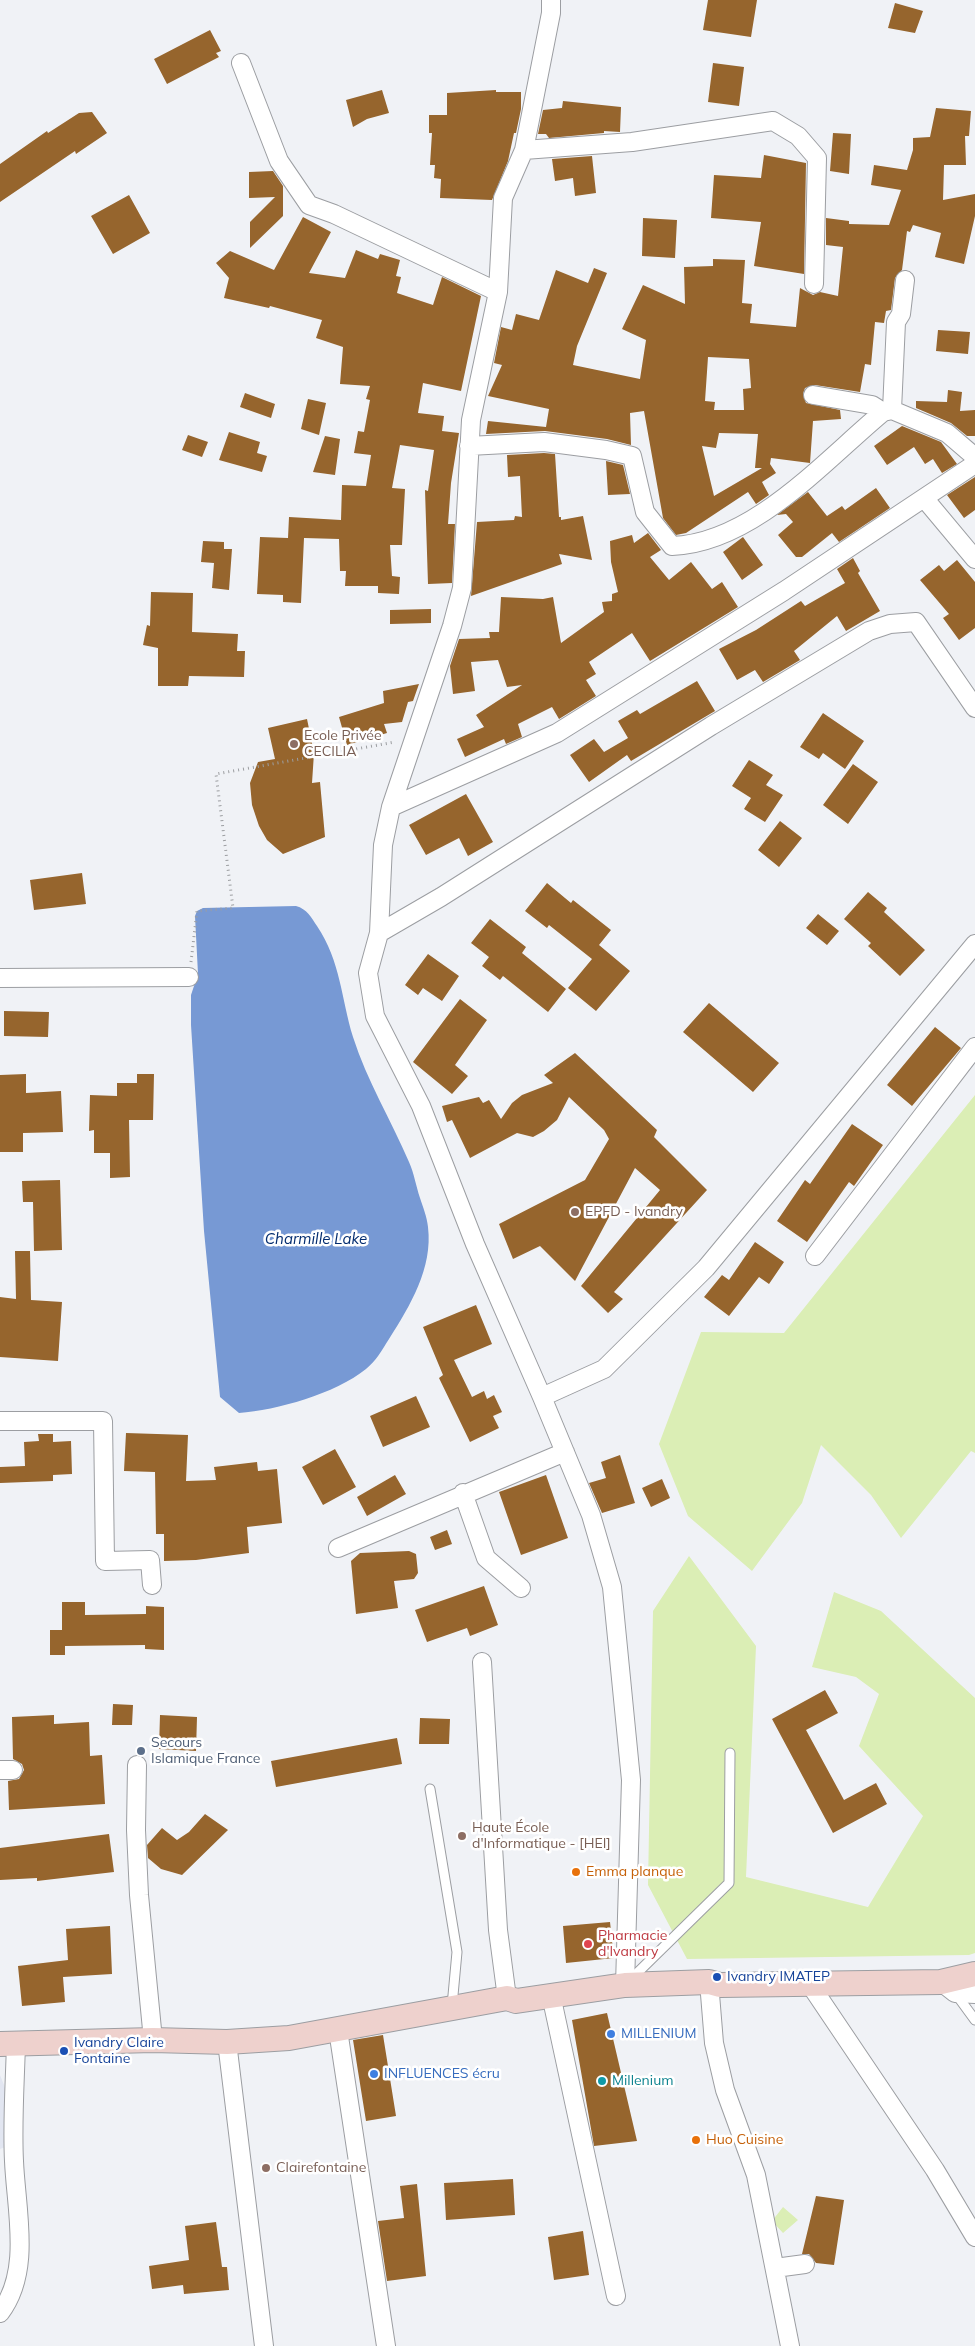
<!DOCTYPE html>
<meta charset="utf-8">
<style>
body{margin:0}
canvas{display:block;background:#f0f2f6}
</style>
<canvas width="975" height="2346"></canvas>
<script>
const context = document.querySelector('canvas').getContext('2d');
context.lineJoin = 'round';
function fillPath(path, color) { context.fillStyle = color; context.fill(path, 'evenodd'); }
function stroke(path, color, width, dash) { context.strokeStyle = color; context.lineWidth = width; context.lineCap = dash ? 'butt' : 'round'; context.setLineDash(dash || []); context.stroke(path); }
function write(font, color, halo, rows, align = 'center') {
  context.font = font + ' Mulish,sans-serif'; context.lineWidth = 5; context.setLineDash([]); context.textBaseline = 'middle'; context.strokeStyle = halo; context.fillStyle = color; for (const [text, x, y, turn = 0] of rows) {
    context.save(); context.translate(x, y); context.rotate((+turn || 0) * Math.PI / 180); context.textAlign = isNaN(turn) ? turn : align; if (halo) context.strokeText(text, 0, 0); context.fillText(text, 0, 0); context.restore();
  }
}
fillPath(new Path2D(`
 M0 2075 6 2090 8 2146 0 2149Z`), '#e2e6f1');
fillPath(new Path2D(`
 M975 1095V1453L971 1451 901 1538 871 1495 821 1445 802 1503 752 1571 688 1516 659 1444 701 1332 784 1333Z
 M689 1556 756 1646 746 1877 868 1907 923 1816 859 1746 879 1694 856 1677 812 1667 834 1592 881 1611 975 1698V1953L969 1955 687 1959 648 1885 653 1611Z
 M783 2207 798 2220 783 2233 772 2221Z`), '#dbeeb5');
fillPath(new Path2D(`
 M296 906C307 909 311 917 317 926 341 962 341 998 353 1037 367 1081 391 1120 409 1162 414 1173 416 1186 420 1198 423 1207 427 1217 428 1227 433 1268 410 1306 389 1339 382 1350 376 1361 366 1369 335 1394 277 1410 239 1413L220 1397 204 1231 191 1025V995L198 974 195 916 197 911 203 908Z`), '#7799d4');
fillPath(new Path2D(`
 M708 0H757L751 37 703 30Z
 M895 3 923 11 915 33 888 28Z
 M210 30 221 51 216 53 219 57 167 84 154 59Z
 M713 63 744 67 739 106 708 102Z
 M382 90 389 113 367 119 353 127 346 100Z
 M496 90V92H521V109L516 133H514L508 161 492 200 440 198 441 179 434 178 435 165H430L432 133H429V115H447V93Z
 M563 101 621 107 620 132 604 131V133L549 138 546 134H538L543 110 562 108Z
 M936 108 971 111 969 136H965L966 165H944L943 200 975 194V216L964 264 935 257 941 233 913 225 910 232 907 231 902 270 895 278 891 310 886 311 884 323 875 322 871 365 865 364 860 392 815 385 805 388 803 394 806 403 840 410 841 419 813 421 810 463 771 458 770 464 776 473 762 482 769 495 756 504 748 492 686 533 676 535 663 518 644 411 630 413 631 445 607 439 545 431 486 434 488 421 546 427 549 409 488 396 502 365 494 363 501 327 512 330 516 314 539 320 556 270 588 283 594 268 607 273 577 346 573 365 640 379 646 340 622 329 643 285 685 304 684 267 713 266V259L745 260 742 303 752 304 750 323 796 327 800 288 813 295 820 292 838 296 843 247 826 245V218L849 221V224L889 225 901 190 871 185 874 165 907 170 913 150V138L930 137ZM708 357 749 359 751 388 743 389 744 410H714L715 402 705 401ZM719 433 758 434 755 468H762L714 496 702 446 716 448Z
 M92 112 107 133 76 154 75 151 0 202V164L47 131 48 133 79 113Z
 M833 133 851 134 849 174 830 171Z
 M764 155 806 163 804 274 754 266 761 222 711 218 714 175 761 178Z
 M592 156 596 193 575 196 573 178 555 181 552 159Z
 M273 171 283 186V216L250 248V222L275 197 249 198V172Z
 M129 195 150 233 113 254 91 216Z
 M303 217 331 232 309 273 345 278 356 250 378 259 380 254 400 260 396 276 401 277 397 293 433 305 442 277 481 296 461 391 423 383 418 413 444 416 442 431 459 433 451 483 448 524H455L452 583 428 584 425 490 428 491 434 450 400 445 392 488 405 489 402 545H390L392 576 400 577 399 594 378 593V586H345L346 571H340L339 539 304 538 301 603 283 602V595L257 594 260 537 288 538 289 517 341 520 342 485 366 486 371 455 354 453 358 431 364 432 370 400 366 399 370 386 340 384 343 347 316 338 322 320 270 306 269 308 224 298 229 278 216 263 230 251 274 270Z
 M643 218 677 220 675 258 642 256Z
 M938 330 970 332 968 354 936 351Z
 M948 390 962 392 960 411 975 410V436H967L951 423 916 408V401L947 402Z
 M245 393 275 404 271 418 240 407Z
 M308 399 326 403 319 435 301 429Z
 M902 426 941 442 957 464 942 473 933 459 925 464 914 447 887 465 874 446Z
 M229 432 260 442 257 453 267 456 262 472 219 460Z
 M188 435 208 442 202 457 182 450Z
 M325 436 340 439 335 475 313 472Z
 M544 453 555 454 559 517H561V520L583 516 592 560 559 554 562 564 471 596 477 522 514 520 515 516 522 517 520 476 508 477 507 455Z
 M606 461 623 465 630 494 608 495Z
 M975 477V510L964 518 947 495Z
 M876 488 890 508 839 542 832 533 802 557H796L778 535 793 522 786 514 777 515 808 492 827 516 842 506 845 510Z
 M648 533 661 550 650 557 669 580 691 562 712 589 722 582 738 607 650 661 632 633 589 662 596 674 586 680 596 696 559 719 552 707 518 724 522 737 506 744 504 739 465 757 457 739 484 727 476 715 522 685 507 687 498 660 471 662 475 691 453 694 450 666 459 639 490 638 489 632H499L501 597 543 599 553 597 561 643 604 612 602 602 612 601V594L618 592 611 562 610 541 632 535 634 543Z
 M743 537 763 565 742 580 723 552Z
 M203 541 224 542V549H232L229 590 212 588 214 563 201 562Z
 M853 558 860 571 858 573 880 611 846 631 837 616 794 651 800 660 763 682 755 670 737 680 719 649 756 630 801 601 805 606 845 583 837 569Z
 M957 560 975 582V628L959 640 943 618 949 614 920 580 939 565 944 571Z
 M151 592 193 593 192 632 238 634 237 651H245L244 677 189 676 188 686H158V648L143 645 147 625 150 626Z
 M431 609V623L390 624V610Z
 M697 681 715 711 631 761 627 755 589 782 570 755 594 739 604 752 628 738 618 721 637 710 640 714Z
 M419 684 413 701 408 702 402 722 384 724 387 733 347 745 339 717 384 703 383 691Z
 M823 713 864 741 845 769 823 753 819 759 800 747Z
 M307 719 314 753 312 783 320 782 325 837 283 854 267 840 259 826 252 805 250 783 258 762 275 759 268 728Z
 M749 760 773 775 766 785 783 795 765 822 744 809 751 798 732 786Z
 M853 764 878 782 848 824 823 805Z
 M466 794 493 842 468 856 459 838 426 855 409 825Z
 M780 821 802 838 779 867 758 850Z
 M82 873 86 904 34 910 30 880Z
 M547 883 571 903 573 900 611 930 599 945 630 971 596 1011 568 988 592 959 549 925 547 928 525 911Z
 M868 892 887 908 884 912 925 950 900 976 868 946 871 943 844 919Z
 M818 914 839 931 827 945 806 928Z
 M490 919 526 947 522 953 566 989 548 1012 503 976 500 980 482 966 489 957 471 943Z
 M428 954 459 976 442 1001 423 988 418 995 405 985Z
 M460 999 487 1020 455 1065 468 1076 452 1094 413 1062Z
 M709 1003 779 1063 753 1092 683 1032Z
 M4 1011 49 1012 48 1037 4 1036Z
 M935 1027 961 1048 912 1106 887 1085Z
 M575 1053 657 1130 654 1137 707 1190 614 1292 623 1299 608 1313 581 1286 660 1190 635 1168 575 1281 540 1246 513 1259 499 1224 585 1180 609 1139 604 1130 569 1097 557 1120 544 1131 533 1137 517 1133 470 1158 452 1120 447 1122 442 1106 479 1097 483 1103 489 1100 501 1119 512 1103 522 1095 553 1083 544 1075Z
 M26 1074V1093L61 1091 63 1132 23 1133V1152H0V1075Z
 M137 1074H154L153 1120H129L130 1177 110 1178V1153H94V1130L89 1131 90 1095 117 1096V1083H137Z
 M852 1124 883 1145 854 1186 849 1182 807 1242 777 1221 805 1180 810 1184Z
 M60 1180 62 1250 34 1251 33 1202H23L22 1181Z
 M755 1242 784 1262 769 1284 759 1277 729 1316 704 1297 722 1275 729 1280Z
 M15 1251H30L31 1300 62 1302 58 1361 0 1357V1297L16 1299Z
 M476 1305 492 1344 454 1360 472 1397 484 1391 487 1399 494 1395 502 1412 493 1416 499 1428 470 1442 439 1378 443 1375 423 1327Z
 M416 1396 430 1427 383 1447 370 1416Z
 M126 1433 188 1435 186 1481 216 1480 214 1467 257 1462 258 1471 277 1469 282 1523 247 1527 249 1553 196 1560 164 1561V1534H156L155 1472 124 1471Z
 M38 1434H53V1442L71 1441 72 1474 53 1475V1481L0 1483V1467L25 1466 24 1442 39 1441Z
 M335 1449 356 1487 323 1505 302 1467Z
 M620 1455 635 1503 602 1513 589 1483 606 1478 601 1462Z
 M395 1475 406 1494 367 1516 357 1497Z
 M546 1475 568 1538 521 1555 499 1492Z
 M662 1479 670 1498 651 1507 642 1488Z
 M447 1530 452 1544 435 1550 430 1537Z
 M409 1551 416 1554 418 1573 414 1579 394 1581 398 1608 356 1614 351 1561 360 1553Z
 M484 1586 498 1625 470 1636 467 1628 427 1642 415 1610Z
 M62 1602H85V1615L146 1614V1606L164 1607V1650L145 1649V1645L65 1646V1655H50V1630H62Z
 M825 1690 838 1713 806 1730 844 1800 876 1783 887 1804 833 1833 772 1719Z
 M113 1704 133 1705 132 1725H112Z
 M54 1715V1724L89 1722 90 1756 102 1755 105 1804 9 1810 8 1781 19 1779 24 1770 22 1764 13 1759 12 1717Z
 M160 1715 197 1717 196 1751 159 1749Z
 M420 1718 450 1719 449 1744H419Z
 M397 1738 402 1764 276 1787 271 1761Z
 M205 1814 228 1830 182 1875 161 1869 148 1858 147 1845 162 1828 177 1840 189 1832Z
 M109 1834 114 1872 37 1881V1878L0 1880V1848Z
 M610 1922 614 1958 566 1963 563 1926Z
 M110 1926 112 1974 63 1977 65 2002 22 2006 18 1966 68 1960 66 1929Z
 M607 2013 637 2141 594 2146 572 2020Z
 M383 2035 396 2116 366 2121 353 2040Z
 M513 2179 515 2215 446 2220 444 2183Z
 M417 2184 426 2276 387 2281 378 2221 404 2218 400 2186Z
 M816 2196 844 2200 834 2265 816 2263 809 2254H802Z
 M216 2222 222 2267H227L229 2290 184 2294 183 2285 152 2289 149 2266 189 2260 185 2226Z
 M583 2231 589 2275 554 2280 548 2237Z`), '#96652d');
const lane = new Path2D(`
 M430 1789 457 1952 452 2006
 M630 1980 729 1883 730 1753
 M956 1994 975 2020`);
const street = new Path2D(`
 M241 63 279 161 309 205 334 214 498 292
 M524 150 551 13V0
 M813 395 872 405 883 412
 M892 410 896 322 901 314 905 280
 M469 446 544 442 606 450 632 456 645 512 672 546C753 543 824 461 883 412L892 410 947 433 975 457
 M924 498 975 559
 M391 807 557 733 784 591 975 464
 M379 933 383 845 391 807 452 626 462 588 471 420 498 292 503 198 524 150 632 142 773 121 798 136 817 158 814 284
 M0 978 189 977
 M815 1256 975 1047
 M542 1397 604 1369 706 1268 975 944
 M0 1421H103L105 1561 150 1560 152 1585
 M463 1493 486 1558 521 1588
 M338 1548 565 1452
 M482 1662 498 1930 507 1998
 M137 1765 136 1830 139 1895 153 2040
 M0 1770H13
 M709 1982 714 2043 725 2090 756 2175 790 2346
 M941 1982 955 1993 975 1994
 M809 1983 935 2170 975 2237
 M625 1985 631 1780 612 1587 591 1515 542 1397 475 1244 421 1106 375 1016 368 973 379 933 441 897 711 726 869 631 890 624 916 622 975 708
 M551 1995 616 2296
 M338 2030 386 2346
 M227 2042 264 2346
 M775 2268 805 2264
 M0 2313C32 2271 16 2210 14 2161 12 2122 15 2082 16 2043`);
const secondary = new Path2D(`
 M0 2044 153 2040 227 2042 289 2038 507 1998 516 2001 625 1985 709 1982 720 1985 941 1982 975 1974`);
stroke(lane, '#9c9ea2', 11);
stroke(street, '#9c9ea2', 20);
stroke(secondary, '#9c9ea2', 26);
stroke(new Path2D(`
 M191 962 197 911 233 908 216 774 395 742`), '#9c9ea1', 3, [1, 4]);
stroke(lane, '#fff', 9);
stroke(street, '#fff', 18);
stroke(secondary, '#eed1cd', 24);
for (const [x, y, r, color] of [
 [294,744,5,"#8d6e63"],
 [575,1212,5,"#8d6e63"],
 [141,1751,5,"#5c6f8a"],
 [462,1836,5,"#8d6e63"],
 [576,1872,5,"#e8710a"],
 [588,1944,5,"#e0444e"],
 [717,1977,5,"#1a4fb4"],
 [611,2034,5,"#3f7fe0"],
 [64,2051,5,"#1a4fb4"],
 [374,2074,5,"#3f7fe0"],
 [602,2081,5,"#0f9aa8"],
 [696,2140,5,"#e8710a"],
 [266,2168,5,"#8d6e63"]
]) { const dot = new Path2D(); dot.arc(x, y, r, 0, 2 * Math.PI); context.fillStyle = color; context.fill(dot); stroke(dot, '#fff', 2); }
write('14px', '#785e54', '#fff', [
 ["Ecole Privée",304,736],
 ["CECILIA",304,752],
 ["EPFD - Ivandry",585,1212],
 ["Haute École",472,1828],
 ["d'Informatique - [HEI]",472,1844],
 ["Clairefontaine",276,2168]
], 'left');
write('14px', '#4e5e75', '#fff', [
 ["Secours",151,1743],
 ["Islamique France",151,1759]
], 'left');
write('14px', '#c56008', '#fff', [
 ["Emma planque",586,1872],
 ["Huo Cuisine",706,2140]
], 'left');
write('14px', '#be3a42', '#fff', [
 ["Pharmacie",598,1936],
 ["d'Ivandry",598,1952]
], 'left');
write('14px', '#164399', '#fff', [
 ["Ivandry IMATEP",727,1977],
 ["Ivandry Claire",74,2043],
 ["Fontaine",74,2059]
], 'left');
write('14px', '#366cbe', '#fff', [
 ["MILLENIUM",621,2034],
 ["INFLUENCES écru",384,2074]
], 'left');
write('14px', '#0d838f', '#fff', [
 ["Millenium",612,2081]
], 'left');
write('italic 15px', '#032c6f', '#fff', [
 ["Charmille Lake",316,1239]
]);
</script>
